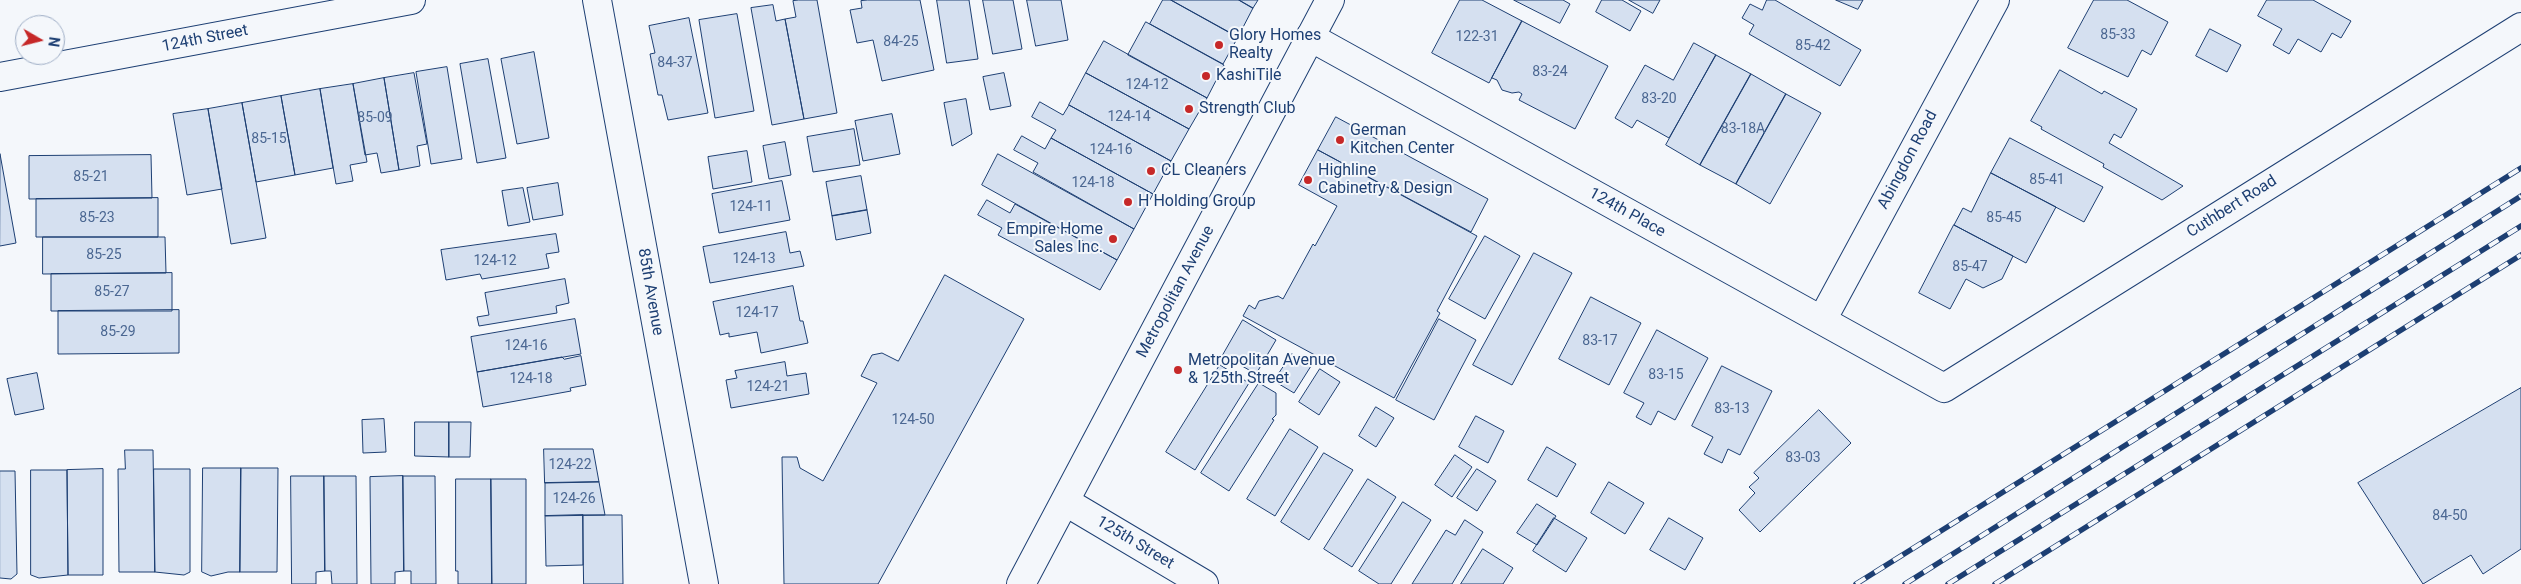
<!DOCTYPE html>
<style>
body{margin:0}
#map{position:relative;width:2521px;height:584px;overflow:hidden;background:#f4f7fb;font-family:Roboto,sans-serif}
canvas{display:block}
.north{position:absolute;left:15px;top:15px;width:50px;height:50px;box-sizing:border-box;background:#f4f7fb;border:1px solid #9eadc5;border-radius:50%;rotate:98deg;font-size:14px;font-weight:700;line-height:20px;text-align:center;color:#1d3f73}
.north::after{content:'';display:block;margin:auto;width:18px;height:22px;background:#c62828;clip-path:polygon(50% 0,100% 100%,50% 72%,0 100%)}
</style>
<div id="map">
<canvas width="2521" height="584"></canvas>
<div class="north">N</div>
</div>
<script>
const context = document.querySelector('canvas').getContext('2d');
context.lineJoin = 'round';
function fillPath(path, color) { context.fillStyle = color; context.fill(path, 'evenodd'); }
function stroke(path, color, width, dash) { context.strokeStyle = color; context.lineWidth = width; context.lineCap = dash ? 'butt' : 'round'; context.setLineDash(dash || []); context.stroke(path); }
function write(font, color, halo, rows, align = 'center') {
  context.font = font + ' Roboto,sans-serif'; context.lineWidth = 4; context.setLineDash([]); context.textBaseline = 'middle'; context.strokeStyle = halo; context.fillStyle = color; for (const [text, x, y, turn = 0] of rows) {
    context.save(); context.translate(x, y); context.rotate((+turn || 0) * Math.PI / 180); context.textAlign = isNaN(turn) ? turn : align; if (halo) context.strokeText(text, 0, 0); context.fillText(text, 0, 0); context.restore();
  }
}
const building = new Path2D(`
 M799 0H817L837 113 804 119 785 19 796 17 793 1Z
 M868 0H920L934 70 882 81 873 40 857 43 850 10 862 8 861 1Z
 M937 0H969L978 59 947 63Z
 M983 0H1013L1022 49 993 54Z
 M1027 0H1061L1068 40 1036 46Z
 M1163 0H1171L1238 37 1223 64 1150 24Z
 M1171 0H1239L1253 8 1238 37Z
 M1239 0H1258L1253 8Z
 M1460 0H1482L1522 21 1489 83 1432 53Z
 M1514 0H1563L1570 4 1560 23Z
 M1602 0H1622L1641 11 1630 31 1596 12Z
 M1629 0H1660L1653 13Z
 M1767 0H1775L1861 50 1840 86 1749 34 1754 25 1742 18 1750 4 1762 10Z
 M1836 0H1863L1858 9Z
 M2094 0H2127L2168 22 2151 55 2142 50 2128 77 2068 48Z
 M2267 0H2313L2351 21 2341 38 2332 33 2321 52 2298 39 2289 54 2273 45 2282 29 2258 16Z
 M773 5 776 21 785 19 804 119 772 125 751 8Z
 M737 14 754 111 715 118 699 20Z
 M689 18 708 113 668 120 662 95H658L650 54 655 53 649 26Z
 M1522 21 1608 66 1575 129 1519 100 1522 94 1519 92 1512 93 1502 90 1497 80 1492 78Z
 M1146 22 1224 65 1207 98 1128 55Z
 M2210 29 2241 45 2227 72 2196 56Z
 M1104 41 1207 98 1189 129 1086 73Z
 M1694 43 1716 55 1669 138 1637 120 1632 128 1615 118 1645 65 1673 80Z
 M534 52 549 138 517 144 501 59Z
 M1716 55 1751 74 1700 165 1666 145Z
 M488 59 506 158 477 163 460 64Z
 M447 67 462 159 431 164 416 72Z
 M2060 70 2102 94 2104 91 2137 109 2121 138 2114 134 2109 143 2183 186 2162 200 2103 167 2104 164 2041 129 2042 127 2031 121Z
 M414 73 427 144 417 146 420 166 399 170 384 78Z
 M1004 73 1011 106 990 110 983 77Z
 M1086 73 1189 129 1171 161 1069 105Z
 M1751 74 1786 94 1736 184 1700 165Z
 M384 78 399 170 381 173 377 153 365 155 353 84Z
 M353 84 367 162 350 165 353 181 336 184 320 89Z
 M320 89 333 168 295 175 281 96Z
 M1786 94 1821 113 1770 204 1736 184Z
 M281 96 295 175 256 182 242 103Z
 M966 99 972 134 952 146 944 103Z
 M1040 102 1063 115 1069 105 1171 161 1153 194 1051 138 1056 130 1032 117Z
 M242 103 266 238 231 244 208 109Z
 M208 109 222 189 187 195 173 114Z
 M892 114 900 154 863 161 855 121Z
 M1336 117 1488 199 1471 232 1318 150Z
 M854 129 860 165 813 172 807 137Z
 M1022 136 1045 149 1051 138 1153 194 1134 229 1033 172 1038 163 1014 150Z
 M2010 138 2103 187 2084 222 1991 173Z
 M785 142 791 175 769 179 763 146Z
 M1318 150 1477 236 1437 311 1440 313 1394 398 1243 316 1249 305 1255 309 1259 301 1278 296 1283 299 1313 244 1315 246 1337 206 1299 185Z
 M747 151 752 182 713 189 708 157Z
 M0 154 16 243 0 246Z
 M998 154 1134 229 1117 260 982 185Z
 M151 155 152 198 29 199V156Z
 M1991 173 2056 207 2026 263 1954 225 1963 208 1971 212Z
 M861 176 867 210 832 216 826 182Z
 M782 181 790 220 719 233 712 194Z
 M558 183 563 215 533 220 527 188Z
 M523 188 530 222 508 226 502 191Z
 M158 198V237H36V199Z
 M987 200 1010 213 1015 204 1117 260 1100 290 998 235 1002 228 978 215Z
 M867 210 871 233 836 240 832 216Z
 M1954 225 2013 256 2002 279 1983 288 1966 279 1950 309 1919 293Z
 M786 232 790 253 800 251 804 266 710 283 703 247Z
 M556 234 559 252 546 254 549 268 482 279 480 274 446 280 441 250Z
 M1485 236 1520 256 1485 319 1449 299Z
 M43 237H165L166 273 43 274Z
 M1534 253 1572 273 1512 385 1473 365Z
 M172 273V311H51V274Z
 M945 275 1024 319 878 584H784L782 457H797L800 468 823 481 877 383 861 376 872 355 882 353 898 361Z
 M565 279 569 303 556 306 557 313 479 326 477 317 489 315 485 293Z
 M793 286 800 321H803L808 343 761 353 757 332 729 337V333L720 335 713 302Z
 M1591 297 1641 323 1609 385 1559 359Z
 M179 310V353L58 354V311Z
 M575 319 581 354 477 372 471 337Z
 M1439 319 1476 340 1434 420 1396 400Z
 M1243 320 1276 340 1256 374 1223 355Z
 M1657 330 1708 358 1675 420 1658 411 1651 425 1636 417 1644 403 1624 393Z
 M1292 354 1311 366 1294 393 1274 381Z
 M581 356 586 385 570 388 571 391 483 407 477 372 562 357 564 359Z
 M785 362 787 376 806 373 809 394 731 408 726 380 737 378 735 371Z
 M1220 365 1249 383 1195 470 1166 452Z
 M1722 366 1772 391 1740 455 1728 449 1722 463 1704 454 1713 437 1692 426Z
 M1320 369 1340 382 1319 415 1299 402Z
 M37 373 44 409 15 415 7 379Z
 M1259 383 1276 393V415L1272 419 1274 420 1229 491 1201 473Z
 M2521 388V549L2483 574 2471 555 2423 584 2358 483Z
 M1376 407 1394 418 1376 447 1359 436Z
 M1819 410 1851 443 1760 532 1739 510 1755 493 1749 487 1759 478 1754 473Z
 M1476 416 1504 431 1488 463 1459 447Z
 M384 419 386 452 363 453 362 420Z
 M415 422H449V457L415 456Z
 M449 422H471L470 457H449Z
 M1290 429 1318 447 1275 516 1247 499Z
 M1547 447 1576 464 1557 497 1528 480Z
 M544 449H593L599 482 545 483Z
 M125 450H153L155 572H119L118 469H125Z
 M1324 453 1353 470 1309 540 1281 522Z
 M1455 455 1472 467 1452 497 1435 485Z
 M203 468H241L240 572H228L211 576 202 572Z
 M241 468H278L277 572H240Z
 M103 469V575H68L67 470Z
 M154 469H190V572L184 575 155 572Z
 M1477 469 1496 481 1477 511 1457 498Z
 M31 470H67L68 575 39 578 31 575Z
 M0 471H15L17 574 11 579 0 578Z
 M291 476H324L325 571 316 572V584H292Z
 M324 476H356L357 584H332L331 571H325Z
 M403 476H435L436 584H411V571H404Z
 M403 476 404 571 395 572V584H371L370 477Z
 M456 479H491L492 584H458V571H456Z
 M491 479H526V584H492Z
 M1368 479 1396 497 1352 567 1324 549Z
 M599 482 605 515 545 516V483Z
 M1609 482 1644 503 1625 534 1591 513Z
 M1403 502 1431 520 1391 584H1379L1359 571Z
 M1537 504 1556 516 1537 545 1517 533Z
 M583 515H622L623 584H584Z
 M583 515V565L546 566 545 516Z
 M1554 518 1587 538 1566 572 1533 551Z
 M1669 518 1703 538 1685 570 1650 550Z
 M1465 520 1483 532 1452 584H1412L1446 530 1455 535Z
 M1483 549 1513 568 1503 584H1461Z`);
fillPath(building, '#d5e0f0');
stroke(building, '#1d3f73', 1);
const minor = new Path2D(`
 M597 0 704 584
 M1310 37 1944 388 2521 27
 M0 77 411 0
 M1822 320 1995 0
 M1066 502 1204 584`);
const secondary = new Path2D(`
 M1021 584 1330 0`);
stroke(minor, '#1d3f73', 30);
stroke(secondary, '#1d3f73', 30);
stroke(minor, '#f4f7fb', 28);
stroke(secondary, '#f4f7fb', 28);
const rail = new Path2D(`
 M1856 584 2521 168
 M1905 584 2521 196
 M1948 584 2521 226
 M1995 584 2521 255`);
stroke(rail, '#1d3f73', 5.5);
stroke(rail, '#f4f7fb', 4, [11]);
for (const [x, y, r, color] of [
 [1219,45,5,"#c62828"],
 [1206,76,5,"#c62828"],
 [1189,109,5,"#c62828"],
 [1340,140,5,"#c62828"],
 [1151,171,5,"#c62828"],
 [1308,180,5,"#c62828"],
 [1128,202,5,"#c62828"],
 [1113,239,5,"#c62828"],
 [1178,370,5,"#c62828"]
]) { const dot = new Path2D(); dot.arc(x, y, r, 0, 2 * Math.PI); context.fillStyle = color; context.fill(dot); stroke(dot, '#f4f7fb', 2); }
write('14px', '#4b6792', null, [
 ["85-33",2118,35],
 ["122-31",1477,37],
 ["84-25",901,42],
 ["85-42",1813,46],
 ["84-37",675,63],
 ["83-24",1550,72],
 ["124-12",1147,85],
 ["83-20",1659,99],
 ["124-14",1129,117],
 ["85-09",375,118],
 ["83-18A",1743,129],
 ["85-15",269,139],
 ["124-16",1111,150],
 ["85-21",91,177],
 ["85-41",2047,180],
 ["124-18",1093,183],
 ["124-11",751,207],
 ["85-23",97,218],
 ["85-45",2004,218],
 ["85-25",104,255],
 ["124-13",754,259],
 ["124-12",495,261],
 ["85-47",1970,267],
 ["85-27",112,292],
 ["124-17",757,313],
 ["85-29",118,332],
 ["83-17",1600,341],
 ["124-16",526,346],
 ["83-15",1666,375],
 ["124-18",531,379],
 ["124-21",768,387],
 ["83-13",1732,409],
 ["124-50",913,420],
 ["83-03",1803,458],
 ["124-22",570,465],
 ["124-26",574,499],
 ["84-50",2450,516]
]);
write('16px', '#1d3f73', '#f4f7fb', [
 ["Glory Homes",1229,36],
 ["Realty",1229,54],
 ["KashiTile",1216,76],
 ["Strength Club",1199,109],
 ["German",1350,131],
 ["Kitchen Center",1350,149],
 ["CL Cleaners",1161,171],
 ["Highline",1318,171],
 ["Cabinetry & Design",1318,189],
 ["H Holding Group",1138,202],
 ["Empire Home",1103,230,"right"],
 ["Sales Inc.",1103,248,"right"],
 ["Metropolitan Avenue",1188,361],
 ["& 125th Street",1188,379]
], 'left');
write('16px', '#1d3f73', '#f4f7fb', [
 ["124th Street",205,39,-11],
 ["Abingdon Road",1908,160,-62],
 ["Cuthbert Road",2232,207,-32],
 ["124th Place",1627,213,29],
 ["85th Avenue",650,292,80],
 ["Metropolitan Avenue",1176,292,-62],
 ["125th Street",1135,543,31]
]);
</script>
